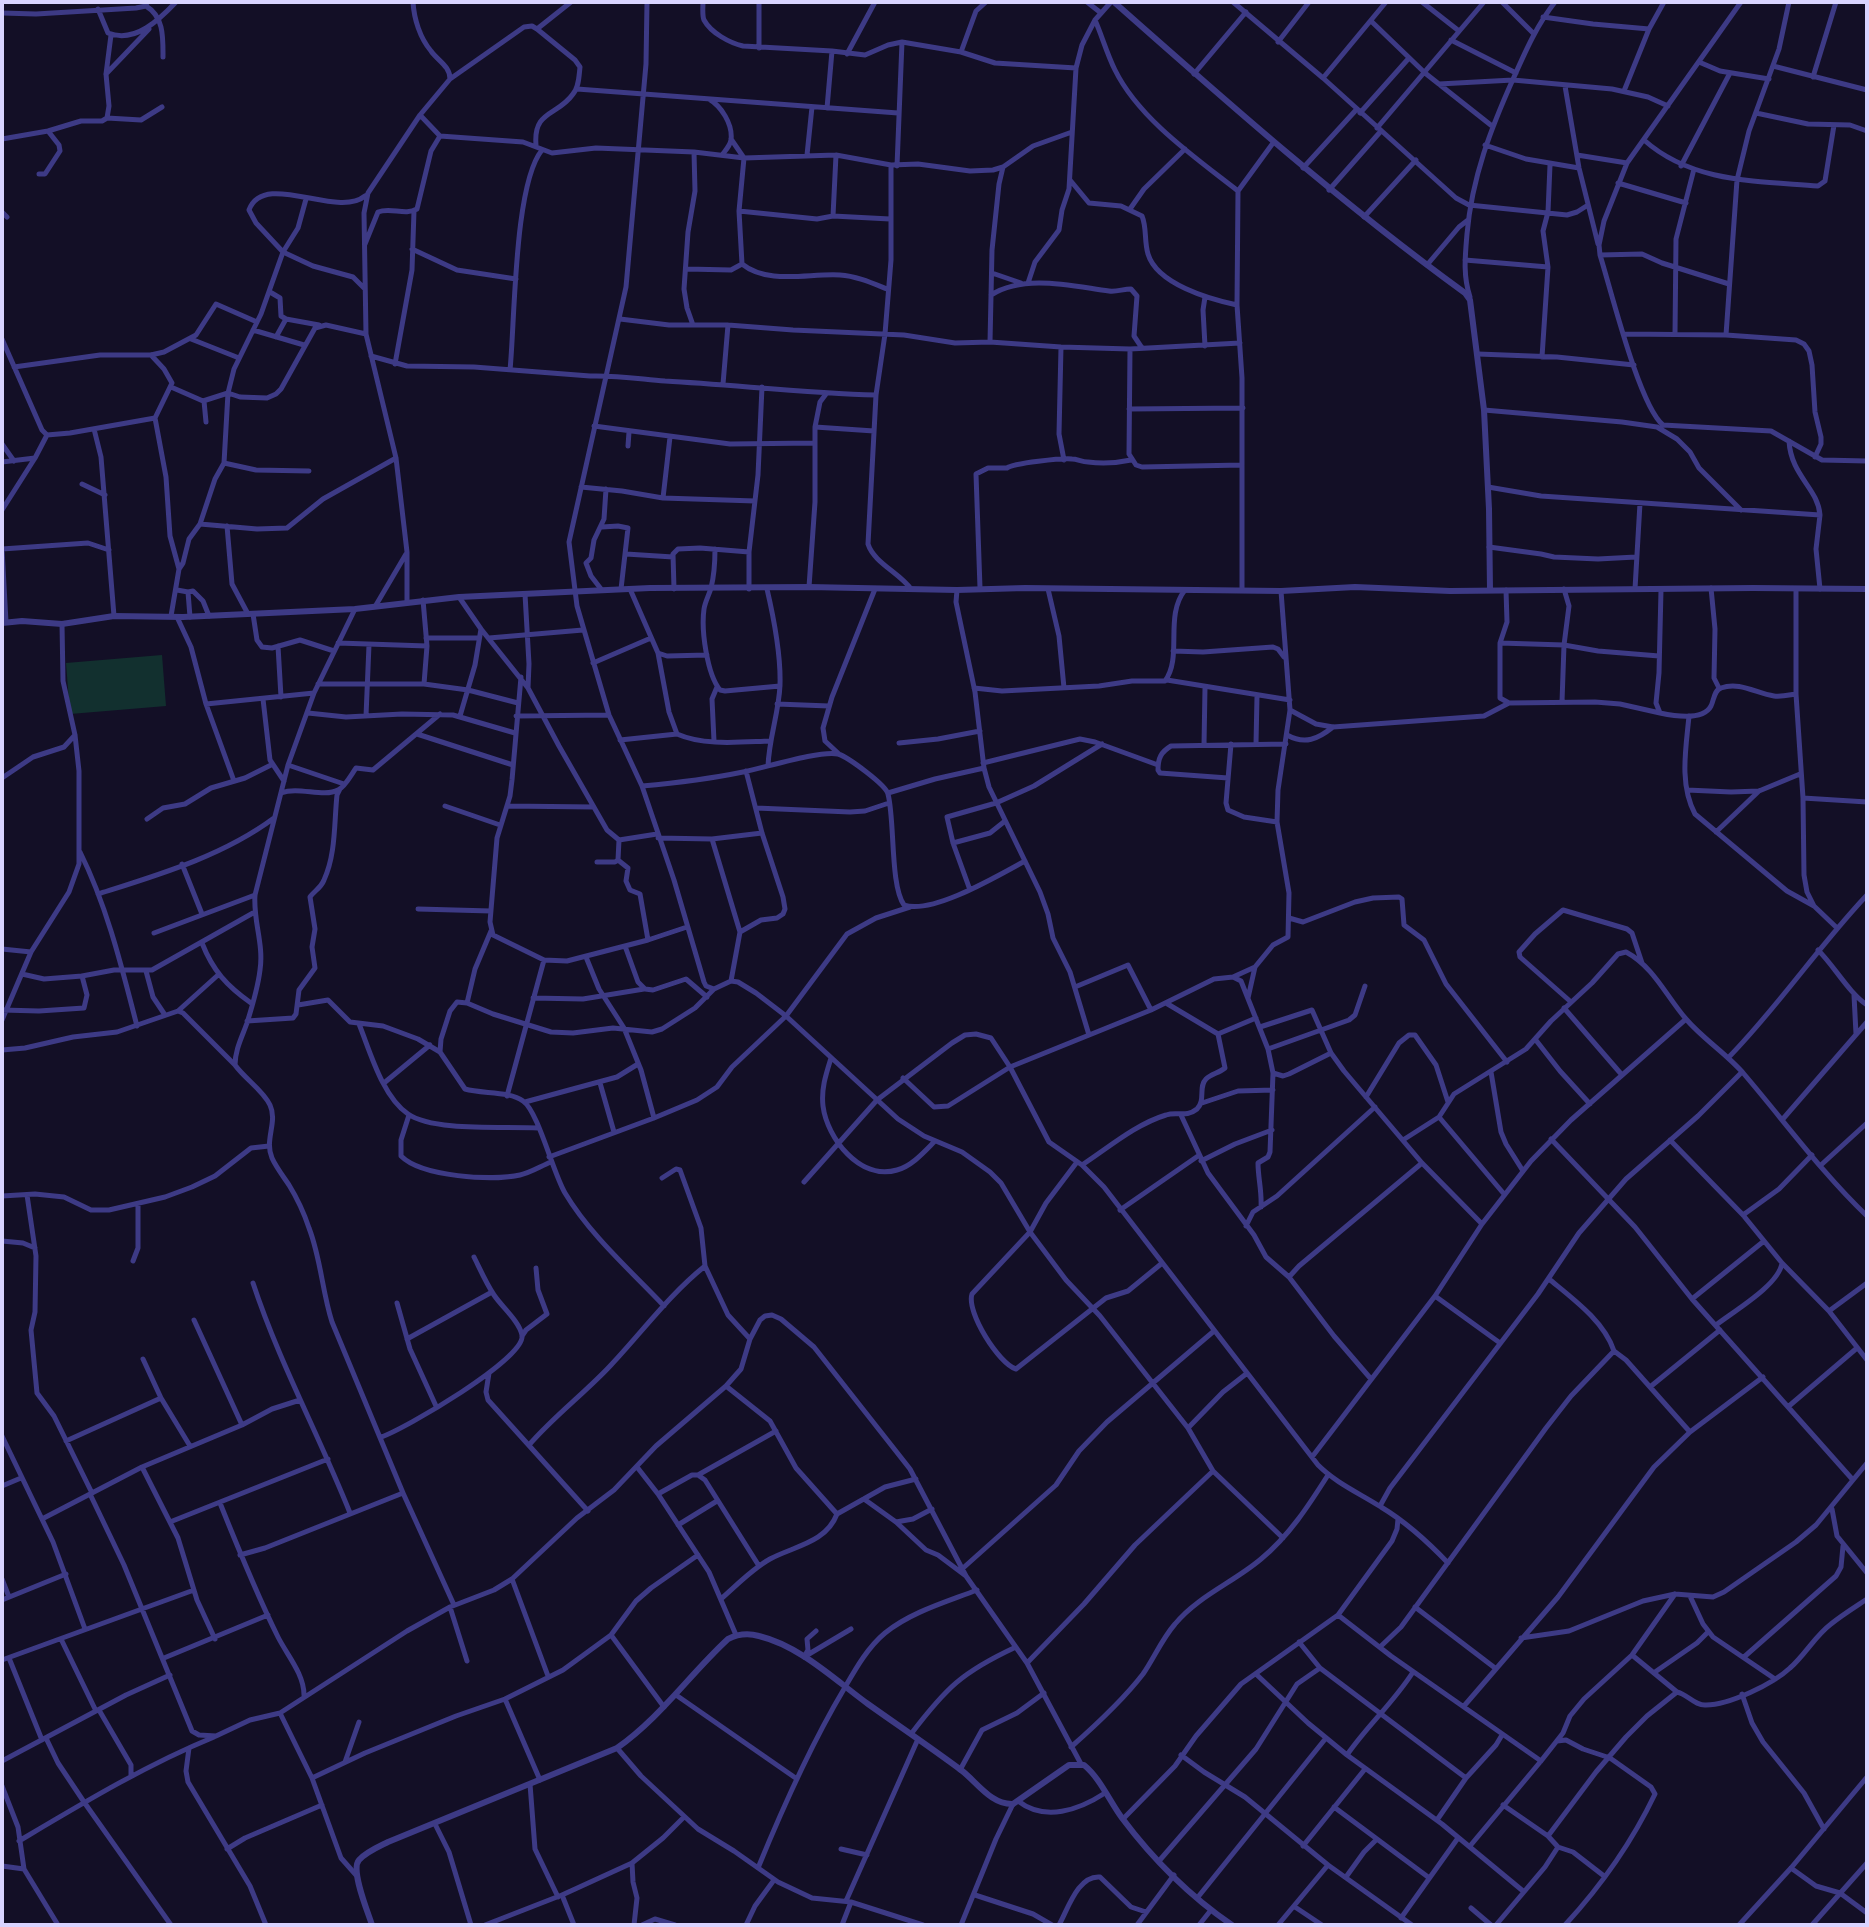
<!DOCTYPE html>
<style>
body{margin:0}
#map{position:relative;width:1869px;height:1927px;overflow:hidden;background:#130f26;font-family:Overpass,sans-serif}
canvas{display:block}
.frame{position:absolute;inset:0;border:4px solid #d9d4ff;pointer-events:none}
</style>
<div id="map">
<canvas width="1869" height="1927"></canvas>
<div class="frame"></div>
</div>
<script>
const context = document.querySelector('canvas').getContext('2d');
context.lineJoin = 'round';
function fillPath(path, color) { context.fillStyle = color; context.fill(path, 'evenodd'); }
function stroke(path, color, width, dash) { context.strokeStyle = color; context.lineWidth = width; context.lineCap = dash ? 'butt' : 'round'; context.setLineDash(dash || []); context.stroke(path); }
fillPath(new Path2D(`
 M162 655 166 706 70 714 66 663Z`), '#12302f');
stroke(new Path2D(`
 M647 2 646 64 626 287 569 542 577 606 609 715 642 786 674 880 704 982 706 986 714 989 731 981 738 982 756 993 786 1016 898 1119 924 1136 962 1152 990 1172 1001 1183 1030 1232 1066 1280 1100 1316 1188 1428 1213 1471 1283 1538
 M703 2C703 7 702 15 704 20 711 33 730 43 743 46L832 51 865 55 888 45 902 42 961 52 995 63 1076 68
 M759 2V48
 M1087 2 1101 13
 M1233 2 1323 78 1456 198 1469 205 1567 215 1577 212 1588 205
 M1422 2 1459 31
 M1502 2 1534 34
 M1741 2 1627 163 1604 221 1599 245 1600 255C1611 290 1639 405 1663 425L1771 431 1822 460 1867 461
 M146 6C164 17 163 37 163 57
 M98 9 108 33C135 44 160 19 176 2
 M2 13 36 14 136 8 146 6 147 2
 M1543 17 1593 24 1649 29
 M1095 20C1102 36 1107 54 1115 70 1139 119 1196 158 1238 191
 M1371 21 1425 73 1492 126
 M537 29 571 2
 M1451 40 1516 73
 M1278 42 1309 2
 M961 52 976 11 986 2
 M847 54 875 2
 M1699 62 1720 71 1769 79
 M1773 66 1867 90
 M106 74 149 29
 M1194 74 1246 12
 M1813 77 1836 2
 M1323 78 1386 2
 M450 79 524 27 532 26 537 29 575 60 580 67C579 76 579 87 573 94 558 116 533 110 536 145
 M1439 84 1513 80 1612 89 1648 97 1668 106
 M1565 86 1579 168 1598 244
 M577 89 898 113
 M1624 91 1649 29 1664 2
 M709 99C721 106 733 124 731 140 730 146 725 151 722 155
 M827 108 832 51
 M1360 113 1409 58
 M1756 113 1808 124 1850 125 1867 131
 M420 115 440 136
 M107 118 141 120 162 107
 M1377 128 1484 2
 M2 139 48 131 81 121H102L107 118 109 106 106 74 111 35
 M731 139 744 158 739 211 742 264C768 285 809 273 840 275 856 276 872 283 887 289
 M1644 140C1692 183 1757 181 1818 186L1825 181 1834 125
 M1485 145 1526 159 1579 168
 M807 155 812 107
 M1577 155 1627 163
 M891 165V260L885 334 876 395 868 544C874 563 900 573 911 589
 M897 166 902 42
 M1681 166 1730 73
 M1303 168 1356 110
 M39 174H45L60 151 59 145 48 131
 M1070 180 1089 203 1121 206 1142 216C1147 228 1144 241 1148 254 1157 284 1209 299 1237 305
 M1618 183 1686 203
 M1329 190 1381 131
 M1130 209 1144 189 1185 149
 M739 211 817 219 833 216 890 219
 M2 212 7 217
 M833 216 836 155
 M1364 217 1416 160
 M365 244 378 212C391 207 405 216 417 209L431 151 440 136 523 142 552 153 596 148 694 152 744 158 836 155 891 165 918 164 970 171 993 170 1003 167 1033 146 1072 132
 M412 249 457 270 516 279
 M1600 255 1642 254 1662 263 1729 284
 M1465 260 1548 267
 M1427 265 1459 227 1468 220
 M687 269 731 270 742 264
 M992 273 1021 283
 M1028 283 1035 262 1059 230 1062 210 1069 189 1076 68 1082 45 1095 20 1111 2
 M364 288 353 277 313 266 283 252 256 223 249 210C264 170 337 219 365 196
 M270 292 280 298 281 316 286 319 319 325
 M991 295C1025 274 1071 286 1109 291 1117 292 1123 289 1131 289L1137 296 1134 336 1142 348
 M1205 297 1203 310 1205 346
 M1470 297C1463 276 1465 257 1467 234 1472 177 1491 128 1514 77 1526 50 1537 25 1555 2
 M620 319 669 325H728L793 330 904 335 955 343 990 342 1061 347 1130 349 1240 343
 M693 325 687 308 684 289 688 232 695 191 694 152
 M253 330 304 345
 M1624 334 1726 335 1737 180 1749 131 1779 49 1789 2
 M1675 334 1676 239 1694 169
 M1726 335 1796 340 1804 344 1809 351 1812 365 1815 412 1821 437V444L1815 457
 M276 337 286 319
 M2 339 42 430 47 435 70 433 155 418 172 383 164 369 151 355
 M191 339 239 358
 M990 342 992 250 999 184 1003 167
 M1061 347 1059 434 1064 460
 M1130 349 1129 454 1136 465 1142 467 1242 465
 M1478 354 1557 357 1634 365
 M371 356 407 366 474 367 590 376C615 375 640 379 665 381 736 385 806 393 876 395
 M1542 357 1548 267 1543 231 1548 212 1550 165
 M395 364 412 270 414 211
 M14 367 100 355H151L164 352 196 335 216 304 257 322
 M510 370C515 321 514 184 542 150
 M723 384 728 325
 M171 387 203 401 228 393 240 397 267 398 276 394 281 389 315 328 326 325 366 334
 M204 401 206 422
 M1129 409 1243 408
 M1484 410 1622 422 1657 427 1677 439 1690 452 1699 468 1741 510
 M155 418 166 477 170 536 179 569 171 616
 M594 426 730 444 814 443
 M815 427 874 431
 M94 429 101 457 114 616
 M1789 441C1791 476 1818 488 1820 515
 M2 444 14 461
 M628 446 629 432
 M2 462 35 458
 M224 463 256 470 309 471
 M82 484 105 495
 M581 487 622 491 663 498 755 501
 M1488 487 1541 496 1820 515 1816 549 1820 589
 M663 498 670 437
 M2 510 35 458 47 435
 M200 524 257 529 287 528 323 499 396 458
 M227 526 232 584 248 614
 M602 527 618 526 628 528 621 589
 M1489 547 1541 554 1554 557 1598 559 1636 557
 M2 549 88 543 109 550
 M2 549 6 622
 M715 549C715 562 714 576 711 588 709 595 705 602 704 609 701 630 707 674 720 690L725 691 780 686
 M626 554 673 557
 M179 569 183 563 189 539 200 524 215 479 224 463 228 393 234 369 261 314 283 252 298 228 306 199
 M809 587 815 502V427L820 402 826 394
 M980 588 976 474 988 468H1007C1013 463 1063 458 1072 459 1077 459 1082 462 1088 462 1103 464 1117 463 1131 460
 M1711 588 1715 629 1714 678 1719 688
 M601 589 591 576 586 563 591 558 594 540 604 519 606 489
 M630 589 658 653 669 712 677 734C704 746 740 742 770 741
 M674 589 673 554 678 549 700 548 749 552
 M749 589V552L758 475 762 387
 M767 589C774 619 781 654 780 685 779 712 769 738 768 766
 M1048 589 1059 636 1064 688
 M1242 589V378L1237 305 1238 191 1273 143
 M1635 589 1640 503
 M1796 589V694L1803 798 1804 875 1807 892 1814 906 1836 927
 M177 590 188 592 190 617
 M957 590 956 602 975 692 984 768 989 787 1040 892 1048 914 1053 938 1070 972 1089 1035
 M1506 590 1507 622 1500 643V698L1509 703 1595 702 1620 704 1660 713
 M1661 590 1659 673 1656 703 1660 713C1674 716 1703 721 1711 706 1714 700 1714 690 1721 688 1740 681 1757 694 1774 696 1782 697 1789 695 1796 694
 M188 592 193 591 203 601 209 616
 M525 594 529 664 528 688
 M459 597 481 629 528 688 559 746 607 830 619 840 657 834
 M423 600 427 646 424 684
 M407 602V552L396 458 366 334 364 213 368 193 420 115 450 79C450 66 438 61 431 51 420 38 414 19 413 2
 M376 605 406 554
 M355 609 314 693 288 765 255 895C253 921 264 944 260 970 258 987 252 1007 247 1023 242 1037 235 1050 235 1065 245 1079 263 1090 270 1105 278 1122 264 1140 272 1158 276 1167 283 1176 289 1185 297 1198 304 1213 309 1228 321 1259 322 1291 332 1322L403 1493 454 1605
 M253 614 257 640 262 647 272 648 300 640 334 651
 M177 617 191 647 206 704 234 781
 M426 638H479
 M489 638 583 630
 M338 643 427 646
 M1500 643 1564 645 1598 651 1659 656
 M278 646 281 697
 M1173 651 1203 652 1273 647 1278 649 1284 657
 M658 653 667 656 707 655
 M593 663 651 638
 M521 677 512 780 510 796 497 838 490 922 493 935 544 960 567 961 648 940 687 927
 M1167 680 1290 700
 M318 684H424L468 690 518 703
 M974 688 1002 691 1099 686 1132 681H1165C1183 657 1164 616 1185 590
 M263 699 270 760 284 781
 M1562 702 1564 645 1569 606 1564 589
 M206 704 314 693
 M777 704 829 706
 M1290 710 1316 724 1333 727 1484 716 1509 703
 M308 713 346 717 402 714 453 715 515 733
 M366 716 369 645
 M460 716 475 665 481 629
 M516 716 609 715
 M1689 716C1686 748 1679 784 1695 814L1787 891 1814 906
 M417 734 513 765
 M1287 735C1305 745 1318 739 1333 727
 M620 740 677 734
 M714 741 712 699 717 687
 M899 743 938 739 980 731
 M1231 744 1226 803 1228 810 1244 817 1277 822
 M1256 744 1257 696
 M1204 745 1205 688
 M839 754 825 741 823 728 832 697 875 589
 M983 763 1080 739 1095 742 1158 765
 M288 765 344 784
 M2 778 33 757 64 747 75 735
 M1228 778 1160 773 1158 770C1158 758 1161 752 1171 746L1286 744
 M642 786C676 783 709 779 743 772 764 768 820 750 838 754 848 757 886 785 888 794 895 821 890 885 904 905 932 915 999 875 1025 861
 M1687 790 1731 792 1759 791 1800 774
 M281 793C299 786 323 798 338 790 345 787 351 775 356 768L373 770 440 714
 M888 793 935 779 984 768
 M1803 798 1867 802
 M445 806 500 825
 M507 806 594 807
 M756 808 850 812 865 811 889 803
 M147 819 163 808 185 804 211 788 245 778 271 765
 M1716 832 1759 791
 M658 838 712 839 762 833
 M712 839 740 932 731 981
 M953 843 990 833 1005 821
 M80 852C107 906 122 968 137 1026
 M618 860 628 868 626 881 630 890 640 894 648 940
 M597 862H615L618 860 619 840
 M182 864 202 914
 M970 890 953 843 947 817 996 803 1034 786 1102 744
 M98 894C158 875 223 856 274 818
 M418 909 491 911
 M1289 918 1303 922 1355 902 1373 898 1399 897 1402 899 1404 925 1424 940 1446 984 1507 1062
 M740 932 761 920 777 918 783 914 785 909 783 897 762 833 746 771
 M154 933 255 895
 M202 943C213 971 227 986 251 1003
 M625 946 638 982 645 989 653 990 686 979 707 997
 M2 949 31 952
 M1818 950C1835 967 1849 993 1867 1005
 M586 957 599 989 624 1028 641 1070 654 1118
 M146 971 153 997 165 1015
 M22 974 44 979 82 976 114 970H152L253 913
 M1233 977 1255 967 1273 945 1288 937 1289 893 1277 822 1278 790 1290 710 1281 591
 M1075 987 1128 965 1151 1010
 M1854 995 1856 1034
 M533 998 583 999 644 989
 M1248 998 1255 967
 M1571 1002 1520 957 1519 952 1535 934 1563 910 1627 929 1632 933 1642 963
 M467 1003 475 969 491 931
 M1166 1003 1218 1034
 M298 1005 328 1000 350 1022 383 1026 418 1039 440 1052
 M1564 1008 1622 1075
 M2 1010 39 1011 84 1008 87 995 82 976
 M178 1011 218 975
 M2 1020 31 952 69 892 79 864V771L75 735 63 681 62 624
 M247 1021 293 1018 296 1014 299 990 315 968 312 947 315 929 310 897C314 891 321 888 324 880 336 854 334 823 337 795L340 789
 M359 1024C370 1051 382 1096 408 1114 434 1132 505 1126 538 1128
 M1260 1027 1312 1010 1331 1053 1344 1071 1422 1163 1482 1224
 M1535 1039 1560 1071 1590 1104
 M1268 1049 1349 1020 1355 1015 1365 986
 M2 1050 25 1048 73 1037 117 1032 178 1011 183 1013 235 1065
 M831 1058C826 1074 821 1089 823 1106 827 1138 860 1181 897 1170 912 1166 924 1152 935 1141
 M1728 1058C1778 1007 1818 947 1867 895
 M1491 1072 1501 1132 1506 1144 1523 1171
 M1273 1073 1283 1076 1289 1074 1331 1053
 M903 1078 934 1107 948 1106 1010 1067 1151 1010 1214 979 1233 977 1241 981 1268 1049 1273 1073 1270 1152 1268 1157 1258 1163C1258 1178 1262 1191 1261 1207
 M384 1083 430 1045
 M600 1083 614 1132
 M507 1096 544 960
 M1366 1097 1399 1043 1409 1035H1415L1436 1065 1448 1102
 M525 1102 617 1077 638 1064
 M1202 1103 1238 1091 1273 1090
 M409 1115 401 1140V1156C422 1177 492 1181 520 1175 530 1173 541 1166 551 1162
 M1181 1115 1208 1173 1254 1235 1266 1257 1289 1277 1334 1336 1371 1379
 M1439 1117 1504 1194
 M1782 1120 1867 1022
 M1551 1139 1635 1227 1692 1299 1853 1480
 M1403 1140 1439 1117 1454 1094 1526 1049 1551 1021 1592 983 1618 954 1626 952C1654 967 1666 996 1686 1019 1703 1039 1727 1054 1744 1074 1785 1122 1822 1173 1867 1216
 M1670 1140 1743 1215 1782 1263C1779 1285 1734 1311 1716 1325
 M549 1157 654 1118 697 1100 717 1087 732 1067 786 1016 847 934 876 918 910 907
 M1201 1161 1235 1144 1272 1130
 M1077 1162 1046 1203 1030 1232 972 1294C966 1312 999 1364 1016 1369L1106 1298 1128 1291 1161 1264
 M1082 1165C1108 1148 1136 1124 1166 1115 1177 1111 1186 1118 1197 1109 1206 1100 1198 1087 1206 1079 1211 1074 1219 1073 1225 1068L1218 1034 1256 1018
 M1821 1165 1867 1123
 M662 1178 676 1169 680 1170 701 1228 705 1266 728 1315 750 1339
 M804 1182 877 1100 952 1043 965 1035 976 1034 991 1038 1010 1067 1049 1142 1082 1165 1104 1187 1318 1465C1336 1483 1359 1493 1381 1507 1406 1522 1428 1542 1448 1563
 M27 1195 36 1256 35 1312 31 1330 37 1393 54 1416 92 1493
 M2 1196 35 1194 64 1197 91 1210H109L165 1197 192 1187 215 1176 251 1148 269 1146
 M1120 1210 1198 1156
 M1743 1215 1779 1189 1812 1155
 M1246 1226 1253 1212 1277 1196 1375 1107
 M2 1241 23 1243 35 1248
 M133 1261 138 1248V1204
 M1782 1263 1829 1311 1867 1360
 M1289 1277 1299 1266 1422 1163
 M253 1283C279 1362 319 1435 350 1513
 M1435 1296 1500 1343
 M1692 1299 1764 1241
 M397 1303 410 1349 436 1406
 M664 1306C631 1271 590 1235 565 1193 553 1173 538 1111 523 1101 510 1091 482 1094 465 1089L440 1052 441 1039 450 1011 457 1002 467 1003 493 1014 551 1032 573 1033 613 1028 652 1032 662 1029 695 1008 714 989
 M1829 1311 1867 1283
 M194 1320 242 1425
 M522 1336 526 1330 547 1314 538 1290 536 1268
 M407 1339 492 1292
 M1614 1351 1626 1360 1690 1432
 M143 1359 161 1398 190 1446
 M489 1373 486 1392 488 1400 588 1511
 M726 1386 770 1421 796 1468 837 1514
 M1650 1387 1720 1330
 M1789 1406 1857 1348
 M1188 1428 1223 1392 1246 1374
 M2 1436 53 1542 85 1629
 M381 1437C403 1430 527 1358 522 1335 519 1321 502 1307 494 1295 486 1283 480 1269 474 1257
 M66 1441 161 1398
 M529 1445C554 1416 585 1393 611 1365 642 1332 670 1294 705 1266
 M1312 1457 1435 1296 1482 1224 1531 1161 1571 1120 1686 1019
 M142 1467 178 1538 197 1600 215 1639
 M637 1467 658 1494 709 1572 736 1635
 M698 1475 776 1431
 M2 1486 21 1478
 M90 1494 124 1565 192 1731 199 1735 216 1736 250 1720 280 1713 407 1631 450 1607 494 1590 512 1579 577 1518 614 1490 656 1446 726 1386 741 1369 750 1339 760 1320 765 1316 772 1315 781 1319 814 1347 910 1469 966 1576 1027 1663 1081 1764
 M658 1494 692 1475H698L705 1480 759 1566
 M864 1499 896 1522 926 1550 938 1555 966 1576
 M220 1503C238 1548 256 1593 278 1637 287 1655 304 1674 304 1695
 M1380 1506 1390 1488 1538 1294 1579 1233 1626 1179 1698 1116 1742 1072
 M1832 1509 1837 1536 1867 1573
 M42 1519 142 1467 242 1425 272 1409 300 1400
 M170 1522 328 1459
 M896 1522 913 1519 932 1509
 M678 1525 717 1501
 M240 1555 265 1548 403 1493
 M962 1569 1056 1485 1079 1451 1107 1422 1214 1331
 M2 1579 9 1597
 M512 1579 548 1676
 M1690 1596 1703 1624 1713 1637 1775 1679
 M722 1598C737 1585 752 1569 770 1559 794 1546 826 1543 837 1514L885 1487 916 1479
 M2 1600 66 1574
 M450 1607 467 1661
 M1415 1607 1495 1668
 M1338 1615 1391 1656 1541 1761
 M611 1635 664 1707
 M1521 1638 1569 1631 1643 1601 1675 1594 1713 1597 1724 1592 1796 1542 1816 1525 1867 1463
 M61 1639 96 1711
 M1299 1642 1320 1668 1466 1778
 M1380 1647 1401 1627 1546 1428 1571 1396 1614 1351C1604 1321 1572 1298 1549 1279
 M1632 1655 1677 1692
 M804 1657 851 1629
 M804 1657 808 1650 807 1639 816 1631
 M1744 1657 1836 1576 1841 1567 1843 1546
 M9 1658 42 1740
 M164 1658 268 1615
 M2 1660 194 1590
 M1027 1663 1084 1604 1135 1545 1213 1471
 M1655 1672 1697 1643 1708 1632
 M1257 1675 1308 1723 1347 1755 1442 1824 1523 1891
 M1742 1694 1752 1723 1763 1742 1804 1793 1824 1829
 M676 1695 797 1779
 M505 1699 540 1780
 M1464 1706 1558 1597 1654 1467 1690 1432 1763 1377
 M99 1710 131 1765V1776
 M280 1713 312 1778 341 1858 356 1875
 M911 1734C946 1688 962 1672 1016 1647
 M46 1738 58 1763 84 1802 171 1925
 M1557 1741 1566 1740 1583 1749 1610 1758 1651 1787 1655 1794C1632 1842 1601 1886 1565 1925
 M1071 1747C1096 1725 1123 1700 1143 1674 1154 1658 1162 1639 1175 1624 1198 1596 1234 1582 1261 1559 1289 1536 1309 1505 1328 1475
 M189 1748 186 1771 188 1782 250 1886 266 1925
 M617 1748 641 1776 698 1829 734 1851 778 1882 812 1898 851 1902 923 1925
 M1181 1755 1204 1772 1245 1797 1328 1865 1412 1925
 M1347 1755C1367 1726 1394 1702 1413 1672
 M2 1761 126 1695 170 1675
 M345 1762 359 1722
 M960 1770 982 1730 1017 1713 1044 1693
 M312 1778 365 1753 456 1716 505 1699 563 1670 611 1635 636 1601 651 1588 698 1555
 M530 1784 535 1849 558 1897
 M2 1786 18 1827 24 1869 58 1925
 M1018 1801C1045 1822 1079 1810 1105 1793
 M1503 1805 1548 1836
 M1334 1807 1428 1877
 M1123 1819 1175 1766 1196 1736 1241 1684 1338 1615 1392 1541 1397 1529 1398 1519
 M1437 1820 1466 1778 1496 1745 1502 1735
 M435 1824 449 1852 471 1925
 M19 1841C83 1803 146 1765 214 1737
 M1303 1846 1365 1769
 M1470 1846 1541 1761 1563 1733 1570 1716 1584 1699 1632 1655 1675 1594
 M227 1849 245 1838 322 1805
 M841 1849 867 1855
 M1159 1861 1256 1749 1297 1684 1320 1668
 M632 1863 633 1882 637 1898 634 1925
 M2 1866 24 1869
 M758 1868C783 1807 810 1746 844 1689 855 1670 867 1648 885 1633 911 1612 946 1602 977 1590
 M1791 1868 1816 1886 1840 1893 1867 1913
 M1604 1876 1573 1852 1558 1847 1548 1836 1596 1772 1626 1737 1647 1716 1677 1692C1687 1694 1695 1706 1706 1705 1729 1705 1773 1684 1790 1668 1805 1655 1815 1636 1831 1624 1842 1615 1855 1607 1867 1599
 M1346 1877 1364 1852 1376 1840
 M562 1895 632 1863 663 1838 684 1817
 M975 1895 1033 1914 1052 1925
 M1198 1897 1326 1738
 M846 1901 918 1739
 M1295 1907 1322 1925
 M1471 1908 1491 1925
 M1401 1918 1458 1838
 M485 1925 562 1895 574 1925
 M642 1925 655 1919 675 1925
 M746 1925 755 1906 774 1880
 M842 1925 851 1902
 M961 1925 996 1839 1013 1804
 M1059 1925C1068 1909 1078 1875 1100 1877L1131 1907 1146 1912
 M1137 1925 1174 1875
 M1199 1925 1211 1910
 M1278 1925 1328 1865
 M1496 1925 1545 1867 1558 1847
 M1739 1925 1791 1868 1867 1777
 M1812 1925 1867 1863`), '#3d3a85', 5);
stroke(new Path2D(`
 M1114 2C1228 103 1341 203 1465 293L1470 300 1484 410 1489 509 1490 590
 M2 623 22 621 62 624 114 616 183 617 355 609 459 597 650 588 809 587 957 590 1025 588 1281 591 1355 587 1450 591 1753 588 1867 589
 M372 1925C368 1912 350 1870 359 1860 366 1852 378 1847 388 1842L617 1748C660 1718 690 1674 728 1639 738 1634 748 1633 759 1636 800 1646 835 1680 868 1704 899 1726 930 1747 961 1770 977 1782 991 1805 1013 1804L1069 1765H1084C1100 1778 1110 1802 1122 1818 1152 1858 1191 1897 1232 1925`), '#3d3a85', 6);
</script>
